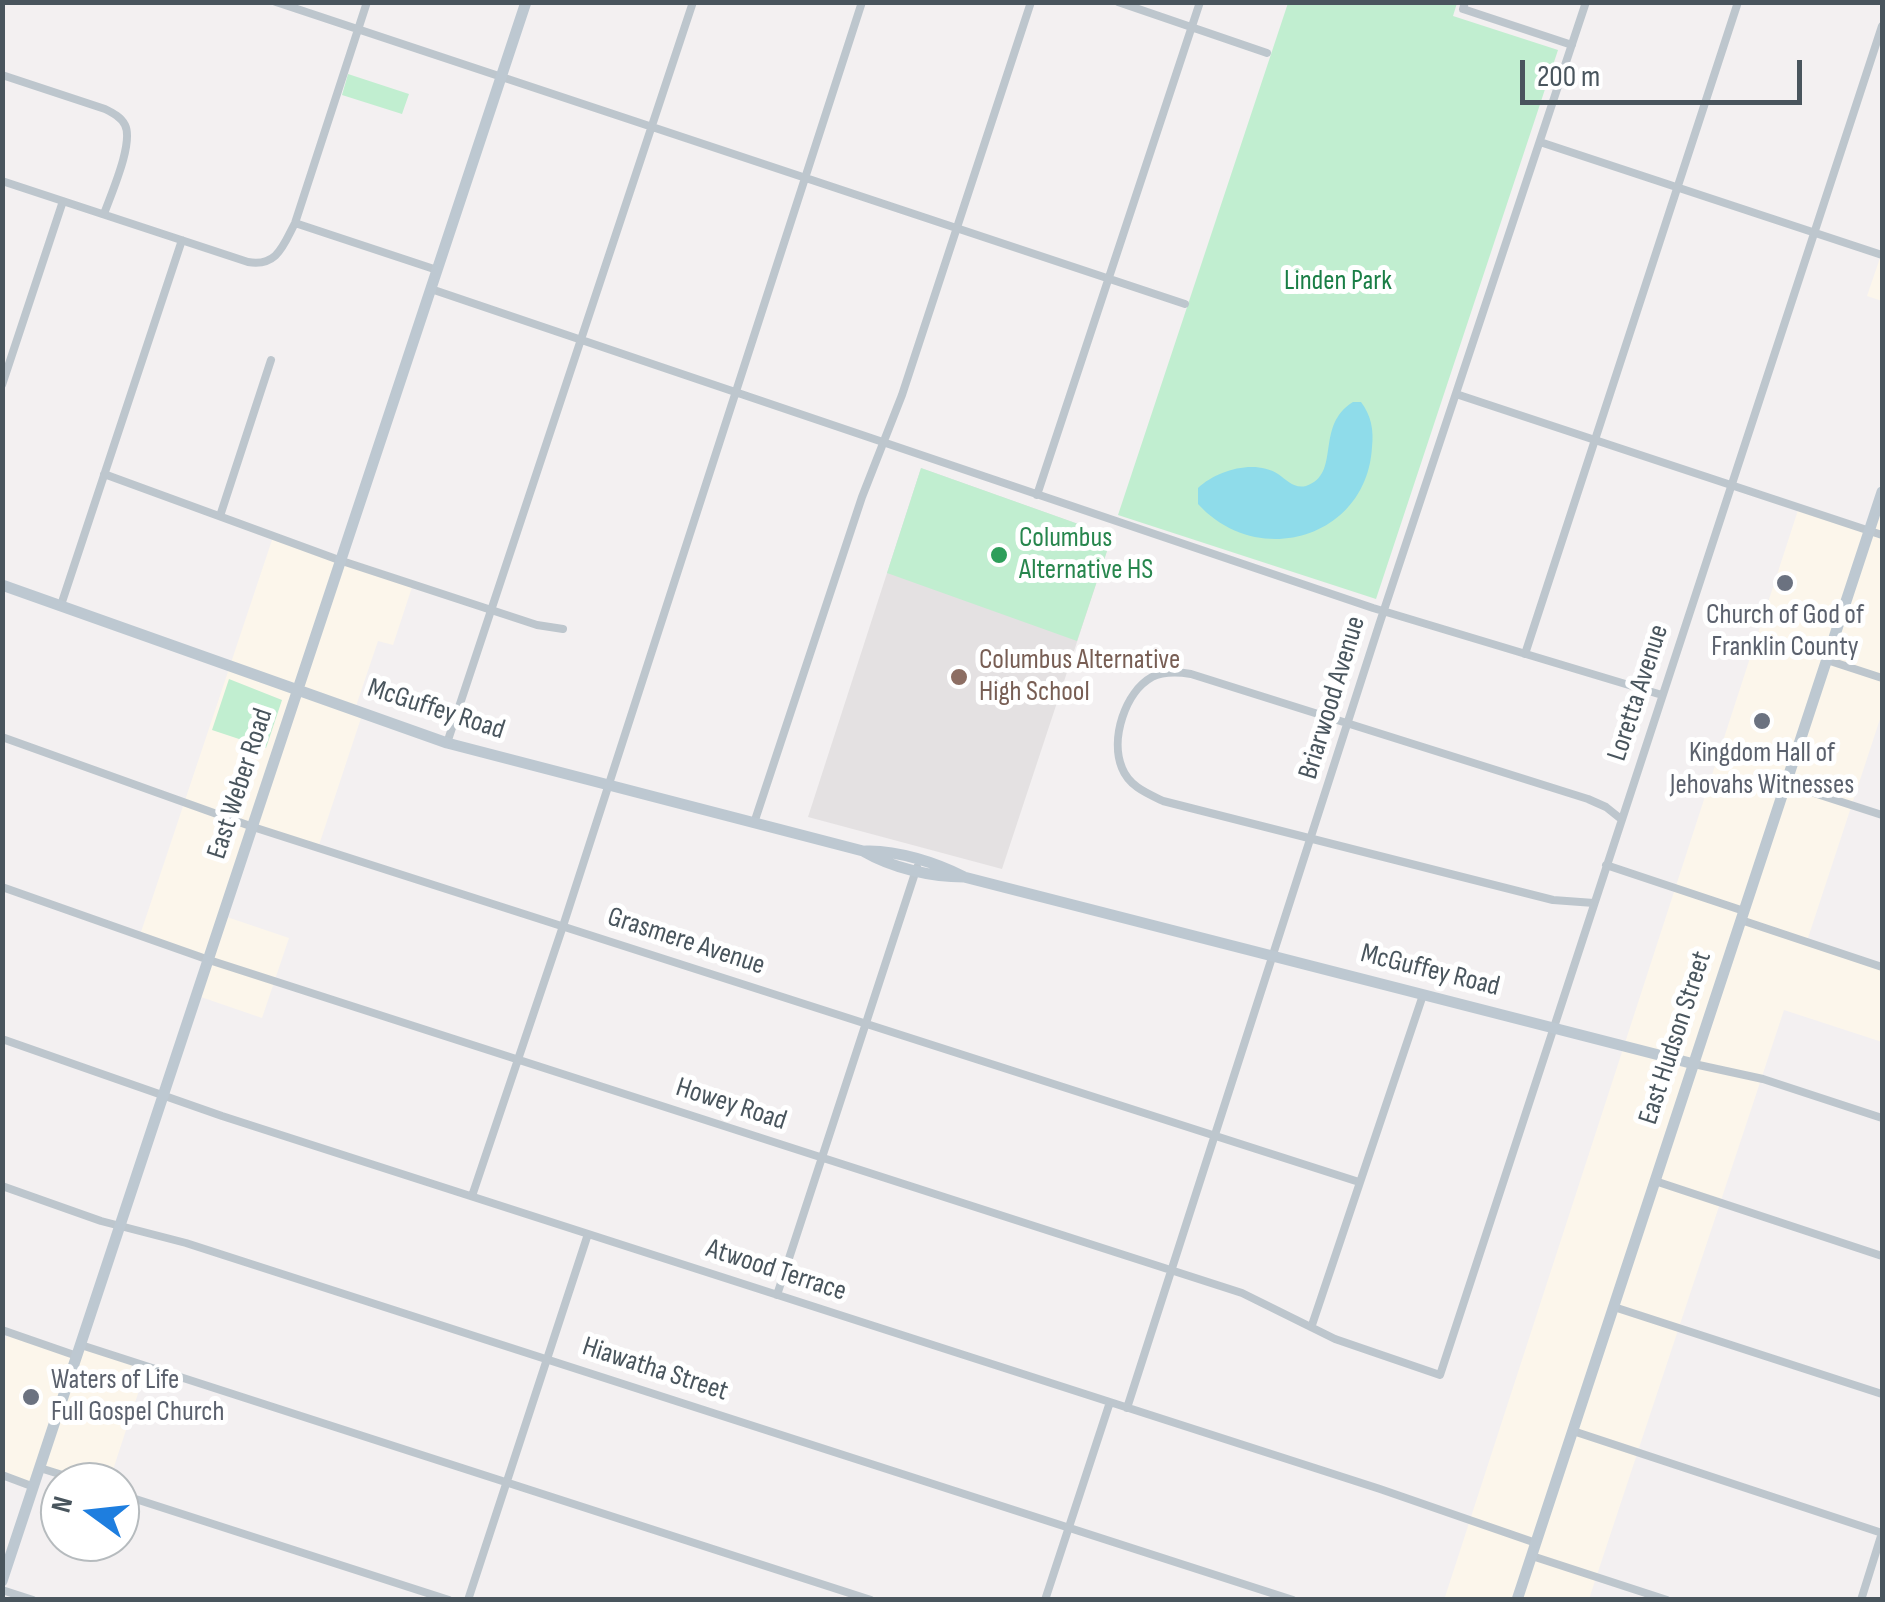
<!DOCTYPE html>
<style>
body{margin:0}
#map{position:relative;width:1885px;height:1602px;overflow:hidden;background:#f3f0f1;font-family:"Sofia Sans Condensed",sans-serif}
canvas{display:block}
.frame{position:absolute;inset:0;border:5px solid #49555d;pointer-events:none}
.north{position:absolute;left:40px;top:1462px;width:100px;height:100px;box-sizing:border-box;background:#fff;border:2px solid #b6bbbe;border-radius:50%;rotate:285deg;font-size:28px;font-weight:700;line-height:40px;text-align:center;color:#49555d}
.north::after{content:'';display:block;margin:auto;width:35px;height:45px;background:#1e7edf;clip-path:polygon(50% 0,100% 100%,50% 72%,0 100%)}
.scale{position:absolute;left:1520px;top:60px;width:282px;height:45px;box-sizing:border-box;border:5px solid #49555d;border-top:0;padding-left:12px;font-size:30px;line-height:35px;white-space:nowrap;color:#49555d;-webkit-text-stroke:8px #fff;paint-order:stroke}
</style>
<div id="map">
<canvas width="1885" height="1602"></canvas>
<div class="frame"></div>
<div class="north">N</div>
<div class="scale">200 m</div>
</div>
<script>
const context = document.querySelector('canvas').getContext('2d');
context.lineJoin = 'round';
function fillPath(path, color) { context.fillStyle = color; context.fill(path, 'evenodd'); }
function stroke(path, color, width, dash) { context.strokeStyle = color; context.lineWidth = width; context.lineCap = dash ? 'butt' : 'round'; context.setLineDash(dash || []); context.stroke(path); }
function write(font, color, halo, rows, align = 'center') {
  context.font = font + ' "Sofia Sans Condensed",sans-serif'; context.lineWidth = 10; context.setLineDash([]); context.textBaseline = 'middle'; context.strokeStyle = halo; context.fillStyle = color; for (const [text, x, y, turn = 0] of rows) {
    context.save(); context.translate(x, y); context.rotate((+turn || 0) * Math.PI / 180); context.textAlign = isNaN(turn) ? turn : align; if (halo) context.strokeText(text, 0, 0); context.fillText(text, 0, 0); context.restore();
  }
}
fillPath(new Path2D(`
 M1881 255 1882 256V301L1867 296Z
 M1882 493V713L1807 941 1882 967V1042L1784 1010 1589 1599 1444 1600 1799 507 1869 532Z
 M274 534 414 581 393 645 378 641 355 709 363 712 318 848 254 827 224 916 289 938 262 1018 198 996 210 960 140 935Z
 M9 1331 76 1356 82 1343 147 1366 109 1482H83L41 1469 34 1486 3 1474 2 1350Z`), '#fcf6eb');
fillPath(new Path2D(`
 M921 468 1112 536 1002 869 808 817Z`), '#e4e1e2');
fillPath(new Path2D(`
 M1288 3H1457L1453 16 1558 50 1376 599 1118 515Z
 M348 74 409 94 402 114 342 95Z
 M921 468 1112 536 1077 641 887 573Z
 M229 679 282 700 266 748 212 730Z`), '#c1eed0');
fillPath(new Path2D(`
 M1353 402H1361C1371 415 1374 430 1372 447 1367 538 1258 570 1198 504V488C1217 470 1255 459 1278 474 1287 480 1294 489 1306 486 1342 474 1314 426 1353 402Z`), '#8fdcea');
stroke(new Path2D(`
 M276 2 1185 304
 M1118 2 1267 53
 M1465 2 1463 9 1572 45
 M2 75 105 109C113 113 121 117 125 125 134 143 111 194 104 214
 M1540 142 1882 255
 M2 181 248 262C277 267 283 246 295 223L367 2
 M295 223 437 270
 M431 289 1373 608 1662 695
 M2 385 63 201
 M1456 394 1882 535
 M104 474 339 560 537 625 563 629
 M1037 495 1200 2
 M220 516 271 360
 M61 605 182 240
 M1525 654 1738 2
 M1827 660 1882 678
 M2 737 253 827 1359 1182
 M447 743 693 2
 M1786 784 1882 815
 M754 823 862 497 902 395 1031 2
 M1606 865 1744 911
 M2 887 209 960 1242 1293 1335 1339 1440 1375 1882 26
 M1594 903 1553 900 1163 801C1146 793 1129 786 1122 768 1110 739 1125 692 1152 677 1164 671 1178 672 1191 674L1588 799 1606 807 1621 819
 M1741 920 1882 967
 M2 1039 222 1116 1380 1489 1536 1543
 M1694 1064 1763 1079 1882 1118
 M1655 1181 1882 1256
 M2 1186 101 1221 186 1243 1293 1600
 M472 1196 563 926 862 2
 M777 1295 917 867
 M1614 1307 1882 1394
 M1312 1325 1423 995
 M2 1330 77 1356
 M81 1345 871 1600
 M1127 1408 1380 622 1586 2
 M1573 1431 1882 1533 1861 1600
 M40 1468 85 1482
 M2 1475 34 1487
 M120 1494 449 1600
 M1532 1556 1667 1600
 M2 1590 33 1600
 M468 1600 588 1234
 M1045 1600 1110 1402`), '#bdc6cd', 8);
stroke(new Path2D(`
 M2 585 447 743 863 851C892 868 931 877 964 877
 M866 851C897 850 937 863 964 877L1694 1064
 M2 1581 526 2
 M1517 1600 1882 492`), '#bdc8d1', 11);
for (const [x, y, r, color] of [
 [999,555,10,"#2e9e5b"],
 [1785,583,10,"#6b7280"],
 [959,677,10,"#8d6e63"],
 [1762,721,10,"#6b7280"],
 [31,1397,10,"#6b7280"]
]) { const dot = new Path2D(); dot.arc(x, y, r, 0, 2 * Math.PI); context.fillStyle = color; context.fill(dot); stroke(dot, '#fff', 4); }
write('28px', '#1a7e46', '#fff', [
 ["Linden Park",1338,282]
]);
write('28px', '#27864d', '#fff', [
 ["Columbus",1019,539],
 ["Alternative HS",1019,571]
], 'left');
write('28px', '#5b616d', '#fff', [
 ["Church of God of",1785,616],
 ["Franklin County",1785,648],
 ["Kingdom Hall of",1762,754],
 ["Jehovahs Witnesses",1762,786],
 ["Waters of Life",51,1381,"left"],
 ["Full Gospel Church",51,1413,"left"]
]);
write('28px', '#785e54', '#fff', [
 ["Columbus Alternative",979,661],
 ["High School",979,693]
], 'left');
write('28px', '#49555d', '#fff', [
 ["Loretta Avenue",1639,693,-72],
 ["Briarwood Avenue",1333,698,-73],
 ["McGuffey Road",436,710,18],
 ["East Weber Road",241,784,-72],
 ["Grasmere Avenue",686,942,18],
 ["McGuffey Road",1430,971,14],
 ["East Hudson Street",1676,1038,-72],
 ["Howey Road",731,1105,18],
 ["Atwood Terrace",776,1271,18],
 ["Hiawatha Street",655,1370,18]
]);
</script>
